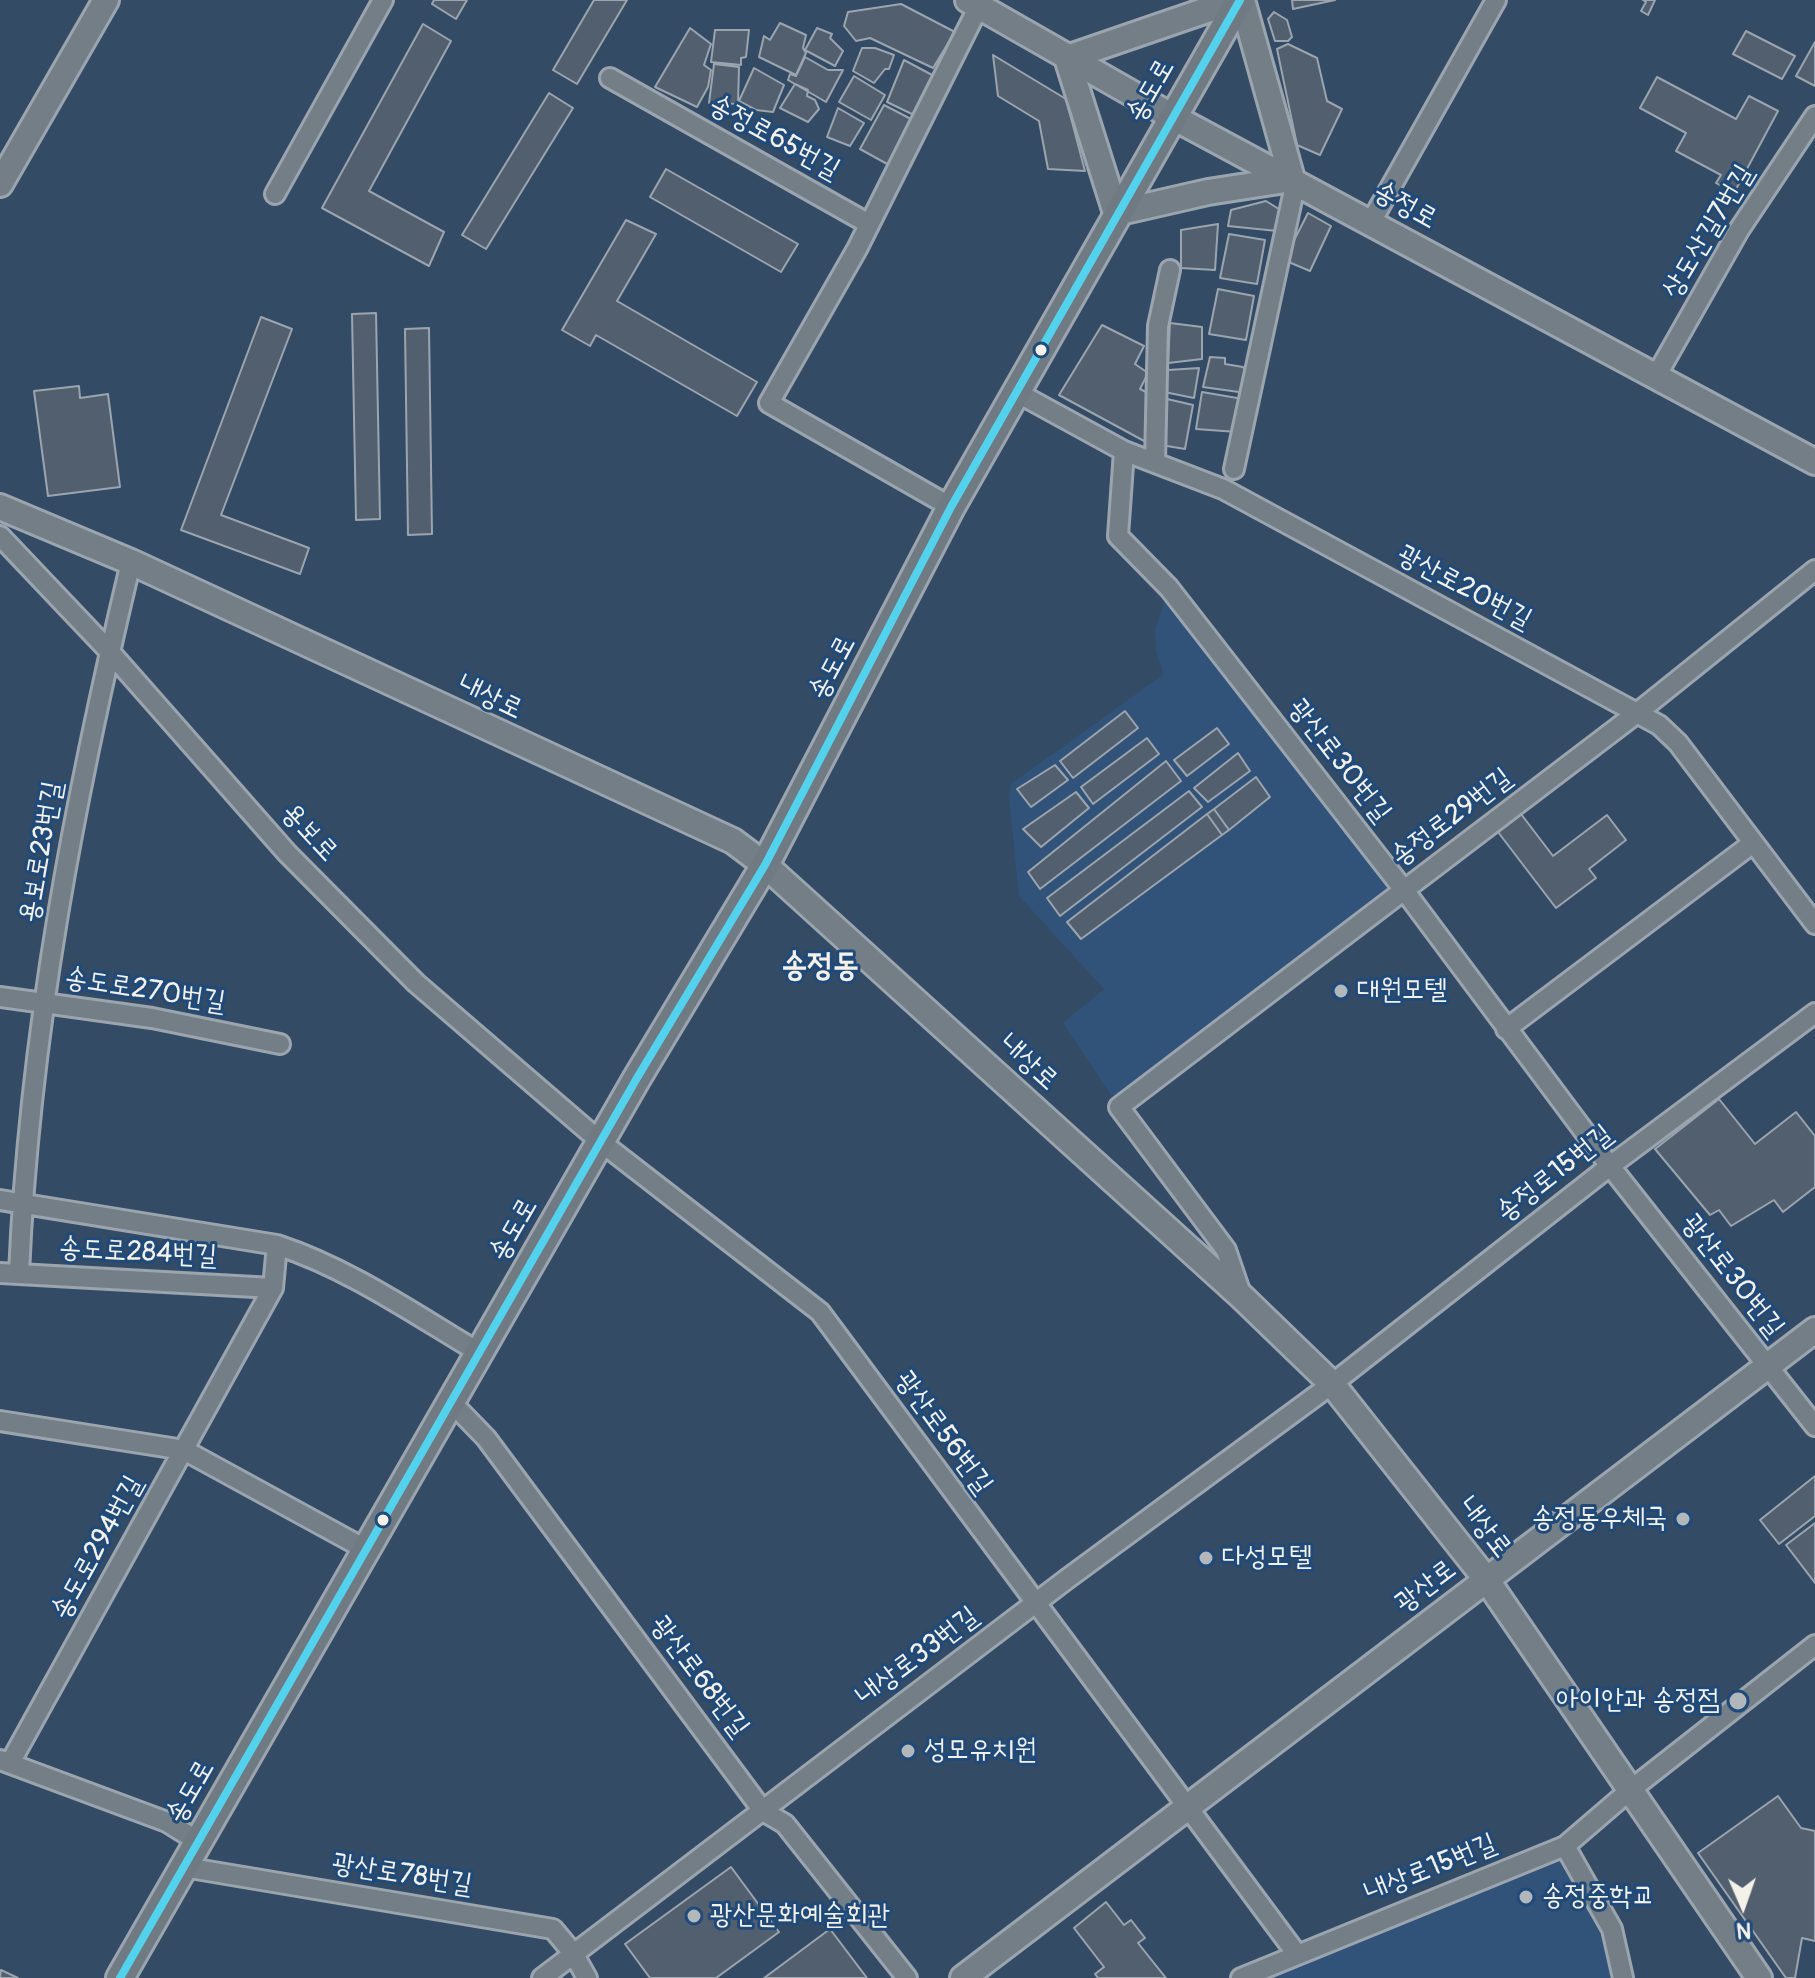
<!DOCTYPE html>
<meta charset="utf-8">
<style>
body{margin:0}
#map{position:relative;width:1815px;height:1978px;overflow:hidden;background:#344b65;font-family:Pangolin,sans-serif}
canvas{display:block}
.north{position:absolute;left:1703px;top:1866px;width:80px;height:80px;-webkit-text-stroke:6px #1f4a7a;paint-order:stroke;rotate:178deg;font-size:22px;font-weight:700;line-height:32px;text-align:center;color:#f4f1e8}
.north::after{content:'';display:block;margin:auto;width:28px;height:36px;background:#f4f1e8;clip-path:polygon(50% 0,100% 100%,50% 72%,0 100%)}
</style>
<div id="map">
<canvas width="1815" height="1978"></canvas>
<div class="north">N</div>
</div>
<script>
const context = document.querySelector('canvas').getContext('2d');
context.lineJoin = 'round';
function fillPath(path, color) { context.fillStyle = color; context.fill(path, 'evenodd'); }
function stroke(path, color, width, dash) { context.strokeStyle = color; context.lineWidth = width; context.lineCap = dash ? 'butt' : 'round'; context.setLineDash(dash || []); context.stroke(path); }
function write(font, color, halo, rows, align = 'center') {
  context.font = font + ' Pangolin,"Poor Story",sans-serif'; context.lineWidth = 6; context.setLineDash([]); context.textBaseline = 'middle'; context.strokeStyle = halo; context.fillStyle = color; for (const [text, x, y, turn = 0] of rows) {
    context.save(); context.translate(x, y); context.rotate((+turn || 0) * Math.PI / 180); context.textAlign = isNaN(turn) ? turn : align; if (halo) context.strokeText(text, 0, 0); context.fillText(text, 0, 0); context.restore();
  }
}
fillPath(new Path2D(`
 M1169 588 1404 890 1119 1107 1063 1023 1104 989 1019 896 1009 797 1011 784 1164 674 1156 651 1155 630Z
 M1561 1859 1605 1934 1614 1978H1271Z`), '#325379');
const building = new Path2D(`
 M434 0H467L456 19 432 4Z
 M594 0H627L577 84 553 70Z
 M1292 0H1335L1293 9Z
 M1643 0H1655L1648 15 1641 11 1646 2Z
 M901 4 955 32 933 68 870 38 856 41 844 26 848 12Z
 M1274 12 1287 20 1292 37 1288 41H1275L1268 19Z
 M780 23 806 35 803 48 806 53 796 75 759 57 764 36 770 40Z
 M423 24 451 41 369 191 444 232 429 266 322 208Z
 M690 28 711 44 704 65 711 70 708 87 697 107 655 87Z
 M817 28 832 34 830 38 843 51 835 66 805 50Z
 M715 30H749L746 57 741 58V65L711 62Z
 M1746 31 1795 56 1782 79 1733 54Z
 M1815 42V86L1796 76Z
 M1288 44 1317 58 1327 101 1342 109 1320 155 1297 145 1277 49Z
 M862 48H875L894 55 889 69H885L874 83 853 71Z
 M993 55 1066 99 1085 171 1048 169 1039 121 998 96Z
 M805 57 828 70H843L826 102 788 80 790 74 796 76Z
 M904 60 934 76 916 116 887 102Z
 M714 64 739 67 738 104 709 103Z
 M754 68 784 85 773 112 756 110 739 101Z
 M854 76 885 95 871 120 839 102Z
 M1657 77 1736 119 1749 96 1778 111 1734 193 1716 183 1721 175 1676 151 1686 133 1640 108Z
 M795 84 808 90 807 96 815 100 819 109 808 122 780 108Z
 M549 93 573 108 486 249 462 235Z
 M884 105 911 119 889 165 860 149Z
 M838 108 864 123 850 146 827 137Z
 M666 169 798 244 781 272 650 197Z
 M1266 201 1282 211 1277 231 1228 226 1231 210Z
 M1308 213 1331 226 1310 271 1284 260Z
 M626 220 656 234 617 301 757 382 737 416 596 335 590 346 562 330Z
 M1218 224 1215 270 1181 268V230Z
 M1229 234 1265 240 1257 284 1220 278Z
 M1218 289 1254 296 1246 340 1209 334Z
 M376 313 380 519 356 520 352 314Z
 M261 317 292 329 221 515 309 548 300 574 181 530Z
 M1170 323 1202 327V359L1168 363Z
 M1102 325 1144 346 1135 364 1148 373 1140 389 1152 395 1146 442 1059 395Z
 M429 328 432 534 408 535 405 329Z
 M1210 357 1225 358V364L1243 367 1249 374 1246 393 1203 387Z
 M1199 368 1194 398 1164 392 1168 370Z
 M79 386 80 398 108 394 120 487 48 496 34 391Z
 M1202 392 1243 399 1237 432 1196 429Z
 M1167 399 1193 405 1185 449 1161 445Z
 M1125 711 1138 728 1073 778 1060 761Z
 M1217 728 1229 744 1187 776 1174 760Z
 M1147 738 1159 754 1093 804 1081 787Z
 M1238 753 1250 771 1208 802 1194 788Z
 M1166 761 1181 781 1040 889 1028 872Z
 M1055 765 1068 780 1031 807 1017 789Z
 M1256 777 1270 797 1229 830 1214 809Z
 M1189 791 1202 807 1060 916 1047 898Z
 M1076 792 1089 808 1041 847 1023 829Z
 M1214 809 1229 830 1222 835 1207 814Z
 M1207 814 1222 835 1081 939 1067 922Z
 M1521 814 1553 856 1607 815 1626 840 1589 869 1596 878 1556 908 1498 832Z
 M1719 1099 1755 1144 1796 1112 1815 1136V1187L1783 1212 1774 1200 1731 1226 1719 1210 1710 1215 1655 1149Z
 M1815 1476V1516L1779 1544 1760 1520Z
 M1815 1523V1583L1786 1545Z
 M1778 1796 1801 1828 1815 1831V1941L1802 1938 1795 1978H1786L1698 1853Z
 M731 1867 779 1932 716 1978H650L625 1944Z
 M1106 1902 1124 1925 1131 1920 1145 1938 1138 1943 1166 1978H1098L1095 1974 1104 1967 1074 1928Z
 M830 1929 867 1978H764Z
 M1 1970 18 1978H0Z`);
fillPath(building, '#525f6e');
stroke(building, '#9ba5af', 2);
const street = new Path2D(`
 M610 78 869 224
 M275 194 383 0
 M1371 222 1496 0
 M1655 378 1739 230 1815 116
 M1016 392 1124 451 1223 489 1659 725 1678 743 1815 924
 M1124 451 1118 536 1169 588 1404 890 1610 1166 1815 1426
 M1155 463 1158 326 1170 270
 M1234 469 1296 181
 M951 507 769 403 857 249 979 6
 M0 536 110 652 287 853 416 983 602 1143 820 1312 1296 1953
 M0 997 152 1018 280 1044
 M1506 1029 1753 843
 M0 1200 277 1245 273 1288 10 1763
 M277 1245C350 1269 414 1314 480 1353
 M0 1273 273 1288
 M19 1274C29 1034 75 796 131 562
 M1241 1294 1226 1250 1119 1107 1637 713 1815 570
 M452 1403 486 1438 763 1811 785 1824 907 1978
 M0 1421 184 1450 367 1550
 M0 1760 167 1822 199 1842
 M1565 1846 1612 1929 1623 1978
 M184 1867 553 1929 573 1953 587 1978
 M542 1978 1067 1579 1332 1384 1610 1166 1815 1013
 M1241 1978 1565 1846 1629 1791 1815 1645`);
const secondary = new Path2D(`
 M968 0 1173 117 1815 462
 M1236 0 1067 58 1116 213 1208 192 1292 179
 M1242 0 1292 179
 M0 184 106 0
 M0 507 131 562 733 841 765 865 1242 1297 1332 1384 1486 1579 1759 1978
 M963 1978 1815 1330`);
const primary = new Path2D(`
 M120 1978 637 1078 765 865 951 507 1240 0`);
stroke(street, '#9ba5af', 24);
stroke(secondary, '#9ba5af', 30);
stroke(primary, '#9ba5af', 32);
stroke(street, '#737e87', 18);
stroke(secondary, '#737e87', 24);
stroke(primary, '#707a83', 26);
stroke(new Path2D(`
 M120 1978 637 1078 765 865 951 507 1240 0`), '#53d2ee', 8);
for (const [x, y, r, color] of [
 [1041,350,7,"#f4f1e8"],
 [1341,991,8,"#b1b7ba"],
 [1683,1519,8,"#b1b7ba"],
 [383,1520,7,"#f4f1e8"],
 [1206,1558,8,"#b1b7ba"],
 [1738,1701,10,"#b1b7ba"],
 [908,1751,8,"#b1b7ba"],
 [1526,1897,8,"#b1b7ba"],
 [694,1916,8,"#b1b7ba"]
]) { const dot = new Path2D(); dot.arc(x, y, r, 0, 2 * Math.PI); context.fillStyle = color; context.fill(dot); stroke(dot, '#1f4a7a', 3); }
write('28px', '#f4f1e8', '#1f4a7a', [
 ["송도로",1151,91,-60],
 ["송정로65번길",774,138,29],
 ["송정로",1405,206,29],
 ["상도산길7번길",1709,232,-59],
 ["광산로20번길",1464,588,28],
 ["송도로",833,668,-62],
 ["내상로",490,698,25],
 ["광산로30번길",1339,761,52],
 ["송정로29번길",1452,818,-37],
 ["용보로",309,833,47],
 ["용보로23번길",42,852,-80],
 ["송도로270번길",145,991,9],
 ["내상로",1028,1063,42],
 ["송정로15번길",1555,1174,-38],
 ["송도로",514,1230,-60],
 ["송도로284번길",138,1253,3],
 ["광산로30번길",1732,1276,52],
 ["광산로56번길",943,1433,54],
 ["내상로",1484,1528,52],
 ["송도로294번길",98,1548,-61],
 ["광산로",1426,1587,-37],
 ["내상로33번길",918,1657,-37],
 ["광산로68번길",699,1677,53],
 ["송도로",191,1792,-60],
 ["내상로15번길",1431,1869,-22],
 ["광산로78번길",402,1875,9]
]);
write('28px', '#f4f1e8', '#1f4a7a', [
 ["대원모텔",1357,991],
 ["송정동우체국",1667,1519,"right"],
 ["다성모텔",1222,1558],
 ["아이안과 송정점",1720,1701,"right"],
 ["성모유치원",924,1751],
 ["송정중학교",1542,1897],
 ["광산문화예술회관",710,1916]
], 'left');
write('bold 32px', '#f4f1e8', '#1f4a7a', [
 ["송정동",820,967]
]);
</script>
